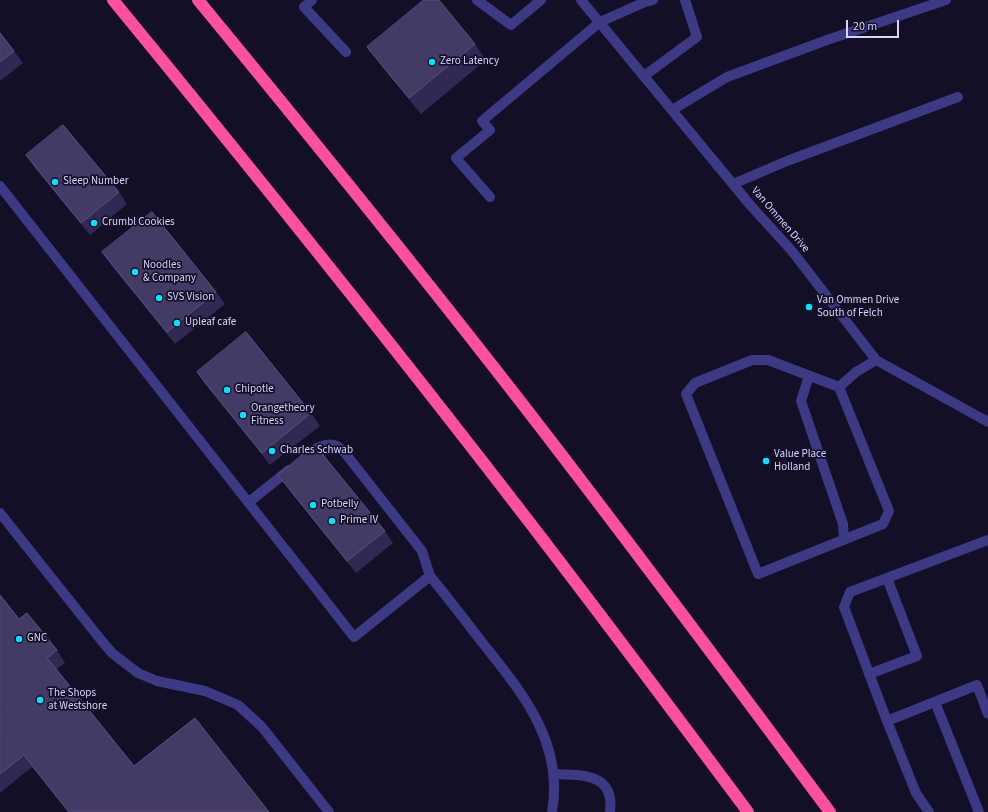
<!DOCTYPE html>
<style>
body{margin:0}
#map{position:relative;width:988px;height:812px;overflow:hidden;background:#130f26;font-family:"Source Sans 3",sans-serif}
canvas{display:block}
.scale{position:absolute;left:846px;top:20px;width:53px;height:18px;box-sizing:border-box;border:2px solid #d9d4ff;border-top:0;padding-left:5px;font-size:12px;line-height:14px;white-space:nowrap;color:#d9d4ff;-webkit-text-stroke:3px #130f26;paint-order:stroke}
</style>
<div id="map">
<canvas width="988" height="812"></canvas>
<div class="scale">20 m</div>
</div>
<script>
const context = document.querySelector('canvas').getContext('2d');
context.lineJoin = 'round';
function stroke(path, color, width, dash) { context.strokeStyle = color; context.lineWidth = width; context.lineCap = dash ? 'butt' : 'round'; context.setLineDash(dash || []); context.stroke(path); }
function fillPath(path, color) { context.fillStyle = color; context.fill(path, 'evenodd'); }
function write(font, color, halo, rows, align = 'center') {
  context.font = font + ' "Source Sans 3",sans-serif'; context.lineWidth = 3.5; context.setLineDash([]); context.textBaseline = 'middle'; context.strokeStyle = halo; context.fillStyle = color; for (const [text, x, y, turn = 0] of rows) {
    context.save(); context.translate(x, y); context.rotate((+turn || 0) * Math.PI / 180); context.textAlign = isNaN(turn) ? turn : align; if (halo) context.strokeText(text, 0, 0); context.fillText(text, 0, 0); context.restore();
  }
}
stroke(new Path2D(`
 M312 0 304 7 346 52
 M477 0 511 25 541 0
 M581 0 751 206 792 251 876 360 988 422
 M644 76 697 37 685 0
 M672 110 727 77 827 40 946 0
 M733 184 787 161 958 97
 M0 186 354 637 430 576C449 599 467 623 485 646 524 695 564 744 552 812
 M490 197 456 158 490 130 482 121 600 22 645 2 653 0
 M809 376 801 401 843 524 844 540
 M839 387 768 360H752L695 383 686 394 758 574 883 524 889 511 839 387 856 372 876 360
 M306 456C314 449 327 441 337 446 340 448 343 451 345 453L422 551 430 576
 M249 502 289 470
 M0 513 101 640 112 653 138 673 157 681 205 691 238 705 262 727 329 812
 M869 674 917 656 887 578
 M935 702 979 812
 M887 721 977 685 988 714
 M554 774C582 775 615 773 610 812
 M929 812 916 793 887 721 844 607 850 592 988 540`), '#3d3a85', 10);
stroke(new Path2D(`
 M113 0C250 167 385 335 517 506 595 607 672 710 748 812
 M198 0C301 125 403 251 503 379 614 521 722 667 830 812`), '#ff4fa3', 12);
fillPath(new Path2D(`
 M0 33 14 51 23 63 0 81Z
 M475 44 486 60 421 114 379 63 367 47Z
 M26 155 119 192 127 204 90 235 35 168Z
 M102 252 216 292 225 304 175 344 111 265Z
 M197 372 311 413 320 426 270 465 205 384Z
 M278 475 385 531 393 543 356 573 287 487Z
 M0 595 19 619 57 650 65 663 57 669 134 766 269 812H68L32 767 0 793Z`), '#312854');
const building = new Path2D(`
 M424 0H439L475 44 409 98 367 47Z
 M0 33 14 51 0 62Z
 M63 125 119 192 81 223 26 155Z
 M152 212 216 292 167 332 102 252Z
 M246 332 311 413 262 453 197 372Z
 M315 445 385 531 347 561 278 475Z
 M0 595 19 619 27 613 57 650 47 658 134 766 195 718 269 812H69L24 755 0 774Z`);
fillPath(building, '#433a66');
stroke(building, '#5a527e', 1);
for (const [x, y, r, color] of [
 [432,62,4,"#00e5ff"],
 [55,182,4,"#00e5ff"],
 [94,223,4,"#00e5ff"],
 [135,272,4,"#00e5ff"],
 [159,298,4,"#00e5ff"],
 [809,307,4,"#00e5ff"],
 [177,323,4,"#00e5ff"],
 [227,390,4,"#00e5ff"],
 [243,415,4,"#00e5ff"],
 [272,451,4,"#00e5ff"],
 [766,461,4,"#00e5ff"],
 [313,505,4,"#00e5ff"],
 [332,521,4,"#00e5ff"],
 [19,639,4,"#00e5ff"],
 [40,700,4,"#00e5ff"]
]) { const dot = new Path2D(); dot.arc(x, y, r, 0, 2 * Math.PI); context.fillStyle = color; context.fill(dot); stroke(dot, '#130f26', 1.5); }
write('11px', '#d9d4ff', '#130f26', [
 ["Zero Latency",440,62],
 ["Sleep Number",63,182],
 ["Crumbl Cookies",102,223],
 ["Noodles",143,266],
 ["& Company",143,279],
 ["SVS Vision",167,298],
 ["Van Ommen Drive",817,301],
 ["South of Felch",817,314],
 ["Upleaf cafe",185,323],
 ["Chipotle",235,390],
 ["Orangetheory",251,409],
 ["Fitness",251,422],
 ["Charles Schwab",280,451],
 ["Value Place",774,455],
 ["Holland",774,468],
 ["Potbelly",321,505],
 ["Prime IV",340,521],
 ["GNC",27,639],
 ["The Shops",48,694],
 ["at Westshore",48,707]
], 'left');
write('11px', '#d9d4ff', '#130f26', [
 ["Van Ommen Drive",780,220,49]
]);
</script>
